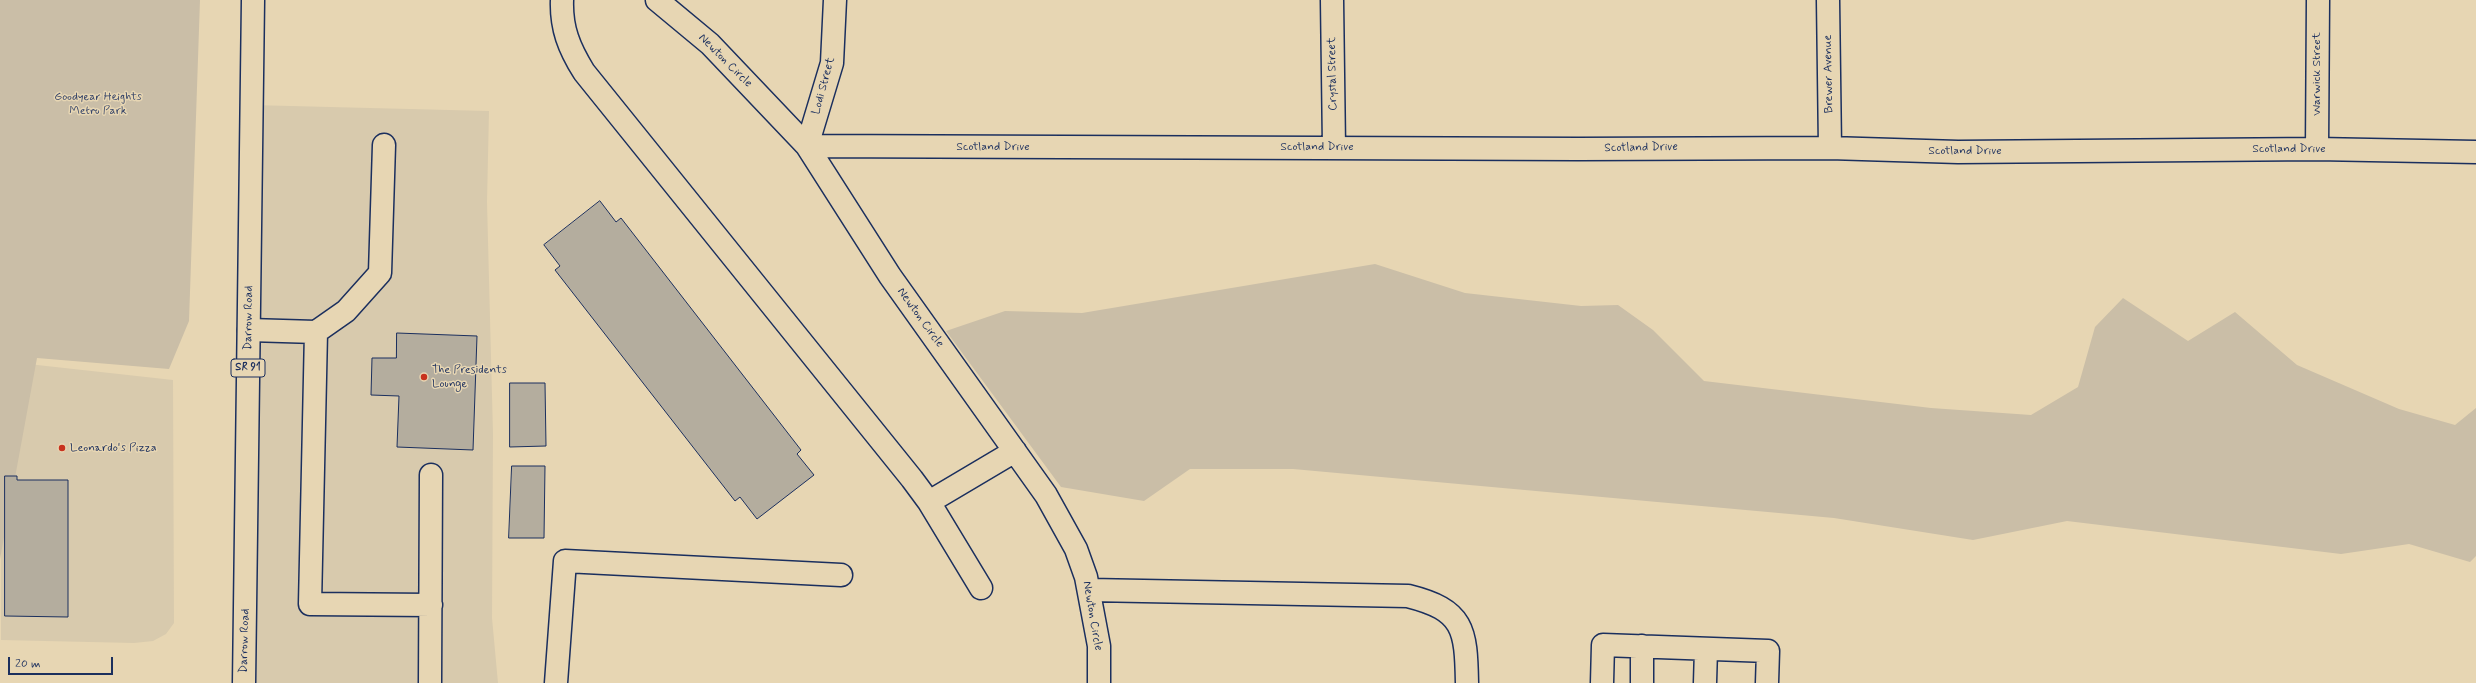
<!DOCTYPE html>
<style>
body{margin:0}
#map{position:relative;width:2476px;height:683px;overflow:hidden;background:#e7d6b3;font-family:Mynerve,sans-serif}
canvas{display:block}
.scale{position:absolute;left:8px;top:657px;width:105px;height:18px;box-sizing:border-box;border:2px solid #1b2f5e;border-top:0;padding-left:5px;font-size:12px;line-height:14px;white-space:nowrap;color:#1b2f5e;-webkit-text-stroke:3px #e7d6b3;paint-order:stroke}
</style>
<div id="map">
<canvas width="2476" height="683"></canvas>
<div class="scale">20 m</div>
</div>
<script>
const context = document.querySelector('canvas').getContext('2d');
context.lineJoin = 'round';
function fillPath(path, color) { context.fillStyle = color; context.fill(path, 'evenodd'); }
function stroke(path, color, width, dash) { context.strokeStyle = color; context.lineWidth = width; context.lineCap = dash ? 'butt' : 'round'; context.setLineDash(dash || []); context.stroke(path); }
function write(font, color, halo, rows, align = 'center') {
  context.font = font + ' Mynerve,sans-serif'; context.lineWidth = 3; context.setLineDash([]); context.textBaseline = 'middle'; context.strokeStyle = halo; context.fillStyle = color; for (const [text, x, y, turn = 0] of rows) {
    context.save(); context.translate(x, y); context.rotate((+turn || 0) * Math.PI / 180); context.textAlign = isNaN(turn) ? turn : align; if (halo) context.strokeText(text, 0, 0); context.fillText(text, 0, 0); context.restore();
  }
}
fillPath(new Path2D(`
 M251 105 489 111 487 202 493 434 492 618 498 683H244Z
 M1 361 173 380 174 623 166 634 153 641 134 643 1 640Z`), '#d8caad');
fillPath(new Path2D(`
 M0 0H200L189 321 169 369 37 358 0 559Z
 M1375 264 1465 293 1581 306 1618 305 1653 330 1704 381 1931 408 2031 415 2078 387 2095 327 2123 298 2188 341 2235 312 2297 365 2399 409 2455 425 2476 408V556L2470 562 2409 544 2341 554 2067 521 1973 540 1834 518 1293 469H1190L1144 501 1061 487 946 331 1005 311 1082 313Z`), '#cabea7');
const building = new Path2D(`
 M600 201 616 222 621 218 801 450 797 454 814 475 757 519 740 497 735 501 555 270 560 266 544 245Z
 M397 333 477 336 473 450 397 447 399 396 371 395 372 358H396Z
 M510 383H545L546 446 510 447Z
 M512 466H545L544 538H509Z
 M5 476H17V480H68V617L5 616Z`);
fillPath(building, '#b4ad9e');
stroke(building, '#1b2f5e', 1);
const minor = new Path2D(`
 M562 0C561 28 569 48 584 72L912 479 929 502 981 588
 M657 0 710 44 807 146 890 276 1046 495 1076 549 1086 577 1099 646V683
 M835 0 832 63 807 146 1578 149 1830 148 1958 152 2317 149 2476 152
 M1332 0 1334 147
 M1828 0 1830 148
 M2317 149 2318 0
 M249 330 316 332 346 311 380 273 384 145
 M316 332 310 604 431 605
 M929 502 1015 451
 M1090 590 1408 596C1464 610 1466 629 1467 683
 M1642 646V683
 M430 683 431 475
 M556 683 565 561 841 575
 M1602 683 1603 645 1768 651 1767 683
 M1705 683 1706 649`);
const major = new Path2D(`
 M244 683 253 0`);
stroke(minor, '#1b2f5e', 25);
stroke(major, '#1b2f5e', 25);
stroke(minor, '#e7d6b3', 22);
stroke(major, '#e7d6b3', 22);
for (const [x, y, r, color] of [
 [424,377,4,"#c8321e"],
 [62,448,4,"#c8321e"]
]) { const dot = new Path2D(); dot.arc(x, y, r, 0, 2 * Math.PI); context.fillStyle = color; context.fill(dot); stroke(dot, '#e7d6b3', 1.5); }
for (const [x, y, w] of [
 [248,368,34]
]) { const box = new Path2D(); box.roundRect(x - w / 2, y - 9, w, 18, 3); context.fillStyle = '#e7d6b3'; context.fill(box); stroke(box, '#1b2f5e', 1); }
write('bold 11px', '#1b2f5e', null, [
 ["SR 91",248,368]
]);
write('12px', '#1b2f5e', '#e7d6b3', [
 ["Newton Circle",725,61,45],
 ["Crystal Street",1333,74,-91],
 ["Brewer Avenue",1829,74,-91],
 ["Warwick Street",2317,74,-90],
 ["Lodi Street",824,86,-75],
 ["Scotland Drive",993,147],
 ["Scotland Drive",1317,147],
 ["Scotland Drive",1641,148,-1],
 ["Scotland Drive",2289,149],
 ["Scotland Drive",1965,151],
 ["Darrow Road",249,318,-89],
 ["Newton Circle",920,318,54],
 ["Newton Circle",1092,616,80],
 ["Darrow Road",245,641,-88]
]);
write('12px', '#354469', '#e7d6b3', [
 ["Goodyear Heights",98,97],
 ["Metro Park",98,111]
]);
write('12px', '#1b2f5e', '#e7d6b3', [
 ["The Presidents",432,370],
 ["Lounge",432,384],
 ["Leonardo's Pizza",70,448]
], 'left');
</script>
